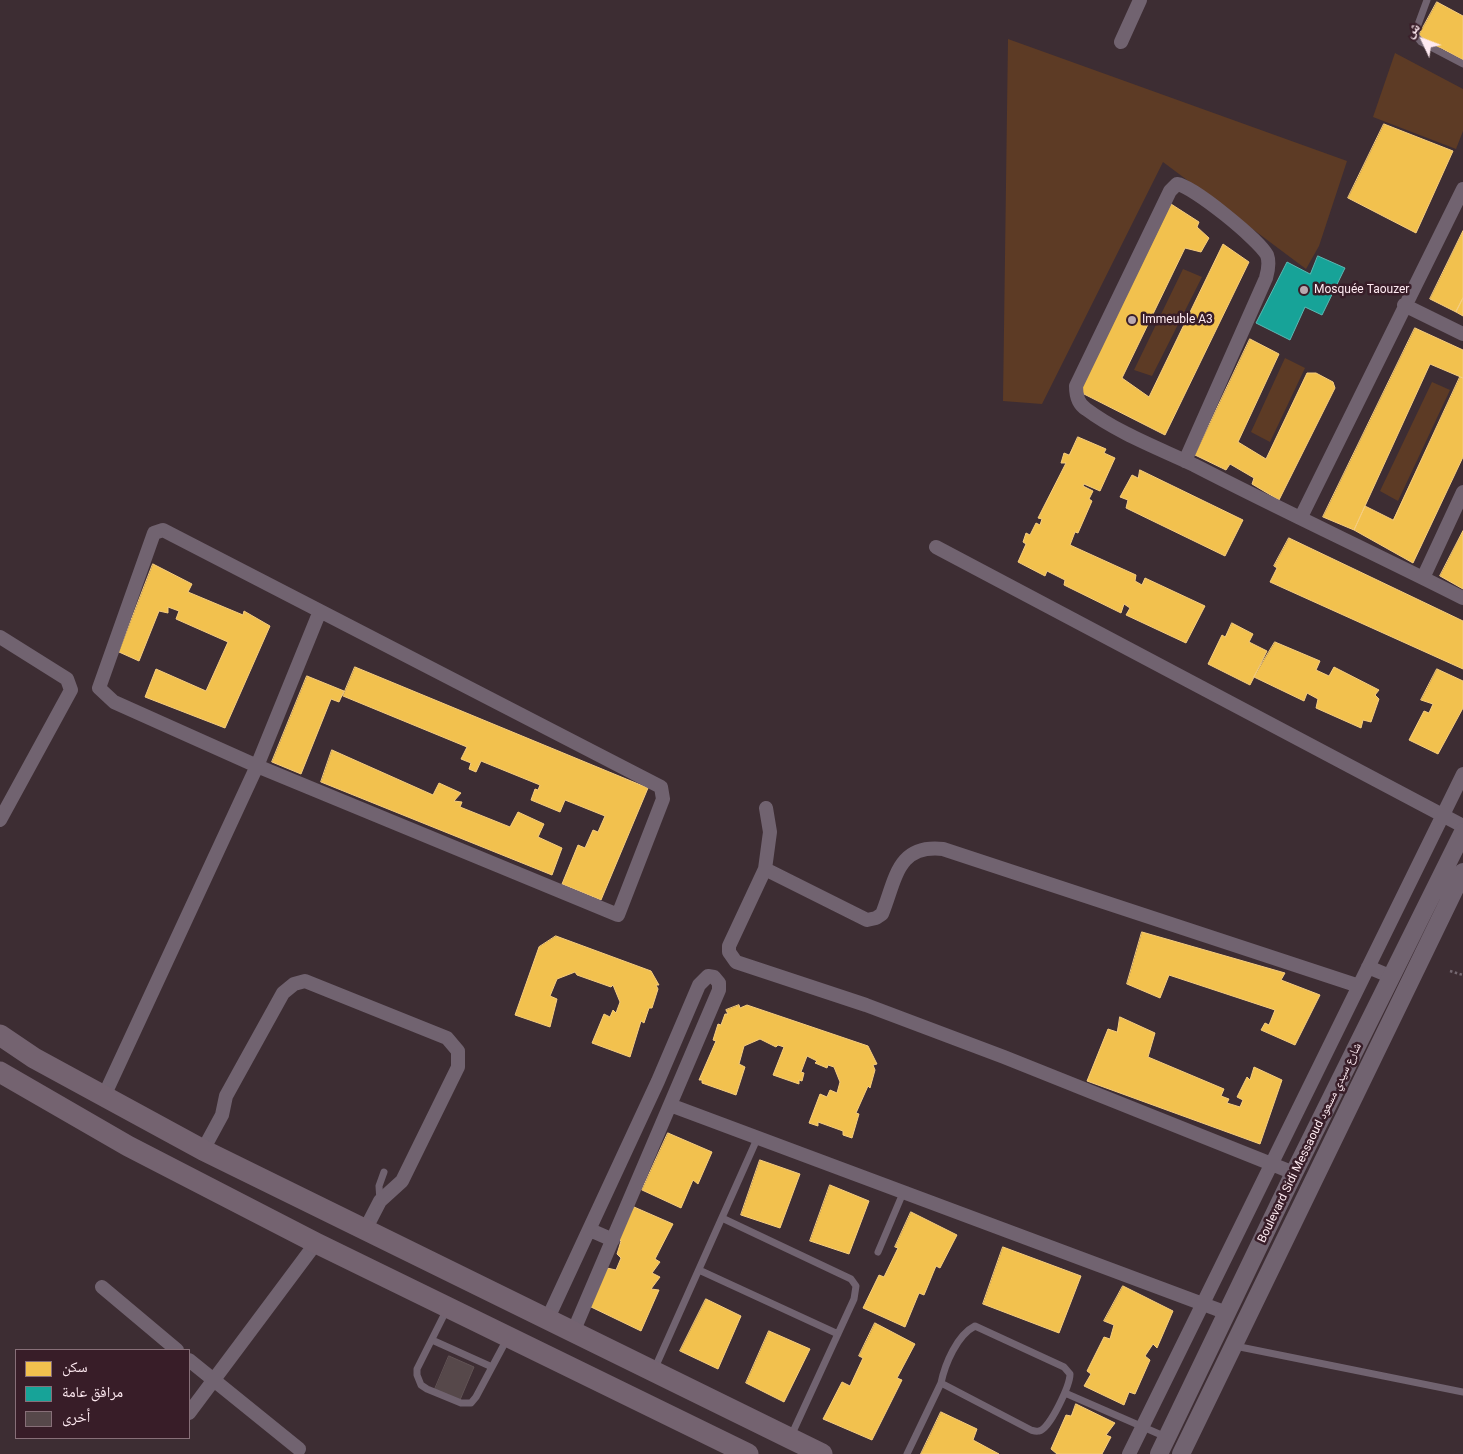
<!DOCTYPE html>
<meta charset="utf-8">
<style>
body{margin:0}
#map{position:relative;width:1463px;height:1454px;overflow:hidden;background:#3d2d33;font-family:Roboto,"Noto Naskh Arabic",sans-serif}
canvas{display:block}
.legend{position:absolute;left:15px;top:1349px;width:175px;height:90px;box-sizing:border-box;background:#381d28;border:1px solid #876f78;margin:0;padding:6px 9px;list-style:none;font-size:15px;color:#feeaf1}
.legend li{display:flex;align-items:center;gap:10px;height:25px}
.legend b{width:25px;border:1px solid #876f78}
.north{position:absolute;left:1398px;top:15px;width:50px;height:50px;-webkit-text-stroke:4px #381d28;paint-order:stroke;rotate:313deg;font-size:14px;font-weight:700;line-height:20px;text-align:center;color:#feeaf1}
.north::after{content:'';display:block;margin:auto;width:18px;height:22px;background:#feeaf1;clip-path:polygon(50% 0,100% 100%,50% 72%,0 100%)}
</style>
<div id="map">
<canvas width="1463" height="1454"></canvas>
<ul class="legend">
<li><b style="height:14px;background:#f2c14e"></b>سكن</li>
<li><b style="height:14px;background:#17a398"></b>مرافق عامة</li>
<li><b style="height:14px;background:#56484a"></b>أخرى</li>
</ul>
<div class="north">ش</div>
</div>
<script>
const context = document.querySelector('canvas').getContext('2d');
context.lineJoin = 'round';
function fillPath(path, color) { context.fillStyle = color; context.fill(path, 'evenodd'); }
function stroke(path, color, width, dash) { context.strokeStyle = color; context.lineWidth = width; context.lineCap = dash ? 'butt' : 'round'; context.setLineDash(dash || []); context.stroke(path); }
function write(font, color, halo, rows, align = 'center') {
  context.font = font + ' Roboto,"Noto Naskh Arabic",sans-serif'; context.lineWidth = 5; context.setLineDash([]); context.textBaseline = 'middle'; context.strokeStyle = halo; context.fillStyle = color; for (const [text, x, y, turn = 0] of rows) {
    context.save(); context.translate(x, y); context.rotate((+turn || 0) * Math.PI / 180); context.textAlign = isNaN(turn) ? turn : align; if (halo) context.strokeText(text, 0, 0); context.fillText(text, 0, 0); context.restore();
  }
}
fillPath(new Path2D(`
 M1008 39 1347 161 1319 246 1306 269 1163 162 1042 404 1003 401Z
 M1395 53 1463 89V131L1456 149 1373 117Z
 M1183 269 1202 277 1152 376 1134 370Z
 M1285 358 1305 368 1270 442 1251 432Z
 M1432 382 1450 390 1398 501 1380 491Z`), '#5d3b25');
const homes = new Path2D(`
 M1437 2 1463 16V60L1441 48 1433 47 1434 45 1419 35Z
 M1384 124 1453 151 1416 233 1348 198Z
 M1171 204 1199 222 1197 227 1209 238 1201 252 1185 248 1122 378 1149 397 1223 244 1249 262 1165 435 1080 392Z
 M1463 231V298L1456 312 1430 299Z
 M1463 298V316L1456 312Z
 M1415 328 1463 350V378L1430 364 1354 530 1323 517Z
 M1250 339 1279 354 1238 442 1266 459 1307 373H1316L1333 382 1335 388 1279 500 1252 484 1254 478 1230 464 1226 470 1195 455Z
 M1460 377 1463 378V457L1413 563 1354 530 1365 506 1393 520Z
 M1078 437 1106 449 1104 453 1115 458 1100 491 1084 484 1083 486 1093 491 1089 499 1092 501 1078 533 1075 532 1070 545 1136 575 1135 581 1142 585 1145 578 1205 606 1186 643 1126 615 1130 608 1124 604 1121 613 1064 585 1065 580 1047 571 1045 576 1018 562 1026 544 1023 542 1026 533 1030 535 1036 523 1040 525 1042 519 1038 518 1066 463H1061L1064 453 1069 455Z
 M1140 470 1243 520 1225 556 1126 508 1128 500 1120 497 1132 475 1138 478Z
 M1463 531V589L1440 576Z
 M1289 538 1463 621V669L1270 582 1277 568 1274 566Z
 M153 564 192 584 188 592 243 615 244 611 270 626 225 728 145 697 156 669 206 691 228 642 176 619 179 611 168 607V613L159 611 139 661 119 652Z
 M1232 623 1253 634 1249 642 1267 651 1250 685 1208 664 1222 635 1225 637Z
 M1275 642 1320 661 1316 670 1329 676 1334 667 1379 690 1375 695 1379 699 1371 722 1363 720 1361 728 1316 708 1318 699 1307 693 1304 701 1254 677Z
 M355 667 648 788 601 900 562 884 578 845 585 848 593 830 598 832 605 816 565 800 560 812 531 800 535 789 538 790 540 785 481 761 476 772 469 769 471 763 461 759 467 747 343 696Z
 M1437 669 1463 681V708L1438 754 1409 740 1424 711 1429 713 1433 704 1421 700Z
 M307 676 344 691 339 702 331 699 301 774 272 762Z
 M332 750 433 795 439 783 461 793 454 801 462 802 460 807 510 827 518 812 544 824 538 837 562 848 552 875 321 782Z
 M1142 932 1285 973 1281 980 1320 995 1295 1045 1261 1030 1265 1023 1269 1025 1275 1010 1169 975 1160 998 1127 984Z
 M556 936 651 971 659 985H656L658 989 652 1008H649L644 1023 641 1021 630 1057 592 1043 604 1014 610 1017 613 1010 616 1013 620 1002 613 985 611 987 577 975 575 972 557 979 550 996 557 999 550 1027 515 1015 539 947Z
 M739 1005 740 1008 747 1005 868 1046 877 1064 873 1065 875 1070 870 1088 868 1086 856 1113 859 1114 852 1138 843 1135V1131L818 1122V1126L809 1123 820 1094 827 1097 830 1090 837 1093 840 1082 834 1067 828 1065 827 1068 815 1063 817 1061 807 1056 801 1072 804 1073 802 1081 799 1080V1084L773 1075 784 1047 778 1045 776 1047 760 1039 744 1046 739 1064 745 1067 736 1095 702 1083V1080H699L716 1041 713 1040 718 1024 721 1025 725 1014H728L726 1010Z
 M1120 1017 1155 1033 1148 1057 1224 1089 1221 1096 1229 1099 1227 1103 1240 1107 1243 1100 1237 1097 1247 1077 1250 1080 1254 1067 1282 1080 1260 1144 1087 1081 1108 1029 1117 1032Z
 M668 1133 712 1152 698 1184 693 1180 681 1208 642 1190Z
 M760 1160 800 1174 780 1228 741 1215Z
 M830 1185 869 1201 849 1254 810 1241Z
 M634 1207 673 1224 655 1259 660 1262 652 1273 660 1277 651 1289 659 1290 641 1331 589 1306 607 1268 616 1270 621 1258 617 1254 621 1241 617 1237Z
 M911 1212 957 1235 940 1268 936 1266 924 1295 919 1293 905 1327 863 1308 879 1275 884 1277 898 1248 895 1247Z
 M1003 1247 1081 1276 1059 1333 983 1304Z
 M1123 1286 1173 1311 1157 1348 1153 1344 1145 1356 1150 1360 1135 1394 1129 1392 1124 1405 1084 1386 1091 1374 1087 1371 1104 1337 1110 1339 1114 1325 1104 1321Z
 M706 1299 741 1316 718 1369 680 1351Z
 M875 1323 915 1344 897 1378 902 1380 872 1440 823 1419 842 1382 850 1386 863 1358 859 1356Z
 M769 1331 810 1349 784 1402 746 1383Z
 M1076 1404 1115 1423 1106 1435 1111 1437 1102 1454H1057L1051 1449 1066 1415 1071 1416Z
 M941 1412 977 1429 973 1440 999 1454H921Z`);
fillPath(homes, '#f2c14e');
stroke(homes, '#f6cd7f', 1);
const public = new Path2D(`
 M1318 256 1345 268 1322 315 1305 307 1290 340 1256 323 1287 262 1310 274Z`);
fillPath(public, '#17a398');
stroke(public, '#5cb8b3', 1);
const building = new Path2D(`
 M449 1356 474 1367 460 1400 435 1389Z`);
fillPath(building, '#56484a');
stroke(building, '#615355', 1);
stroke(new Path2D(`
 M1450 971 1463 975`), '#746870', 2.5, [2.5, 2.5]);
stroke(new Path2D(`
 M1427 0 1416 30V36L1421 42 1463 64
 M380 1201 379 1186 384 1172
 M722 1218 851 1279 856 1286 854 1299 791 1436
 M878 1252 903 1193
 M699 1270 838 1334
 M447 1309 417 1369V1375L421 1385 427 1389 461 1403H471L476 1397 507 1339
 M432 1340 492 1367
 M1235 1346 1463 1392
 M654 1370 757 1139
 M1065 1393 1166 1437
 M907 1454 941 1383C945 1364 957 1335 975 1326L1064 1367 1070 1374C1070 1385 1050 1429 1039 1431 1036 1432 1034 1431 1031 1430L941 1383`), '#716370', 7);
stroke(new Path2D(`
 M1121 42 1140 0
 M1404 305 1463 334
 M1185 461 1266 278C1268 271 1270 263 1267 255 1259 240 1193 186 1177 184L1170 191 1076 386C1076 395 1078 404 1086 409 1118 433 1158 448 1194 465 1283 511 1374 553 1463 598
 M1301 517 1463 189
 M163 530 661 787 663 799 618 915 257 766 114 702 99 688 154 533Z
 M936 547 1463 826
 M1423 578 1463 492
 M0 637 67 679 71 690 0 820
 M766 808 770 832 765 869 867 920 876 918 882 914C896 879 897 844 943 849L1359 986
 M765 869 729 946V952L736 962 866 1005 1004 1057 1294 1173
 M1368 967 1392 977
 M104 1096 257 766 320 611
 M670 1105 1227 1313
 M203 1150 222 1115 226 1096 283 993 294 984 305 981 447 1038 458 1051V1067L402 1181 380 1201 365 1230
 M590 1230 613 1240
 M102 1287 177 1350
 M548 1318 658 1081 699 985 708 976 714 977 719 983V990L574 1330
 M189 1360 299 1449
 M189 1413 316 1243
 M1129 1454 1463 774`), '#716370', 14);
stroke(new Path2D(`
 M1159 1454 1294 1173 1463 832
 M1181 1454 1463 872`), '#716370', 18);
stroke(new Path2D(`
 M0 1035 34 1058 203 1150 822 1454
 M0 1072 128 1146 316 1243 748 1454`), '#746370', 21);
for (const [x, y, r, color] of [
 [1304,290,5,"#baa8ae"],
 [1132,320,5,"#baa8ae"]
]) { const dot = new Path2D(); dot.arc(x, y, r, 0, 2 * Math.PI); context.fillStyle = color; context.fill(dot); stroke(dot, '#381d28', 2); }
write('12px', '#feeaf1', '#381d28', [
 ["Mosquée Taouzer",1314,290],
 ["Immeuble A3",1142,320]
], 'left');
write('12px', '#feeaf1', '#381d28', [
 ["Boulevard Sidi Messaoud شارع سيدي مسعود",1310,1143,-64]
]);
</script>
